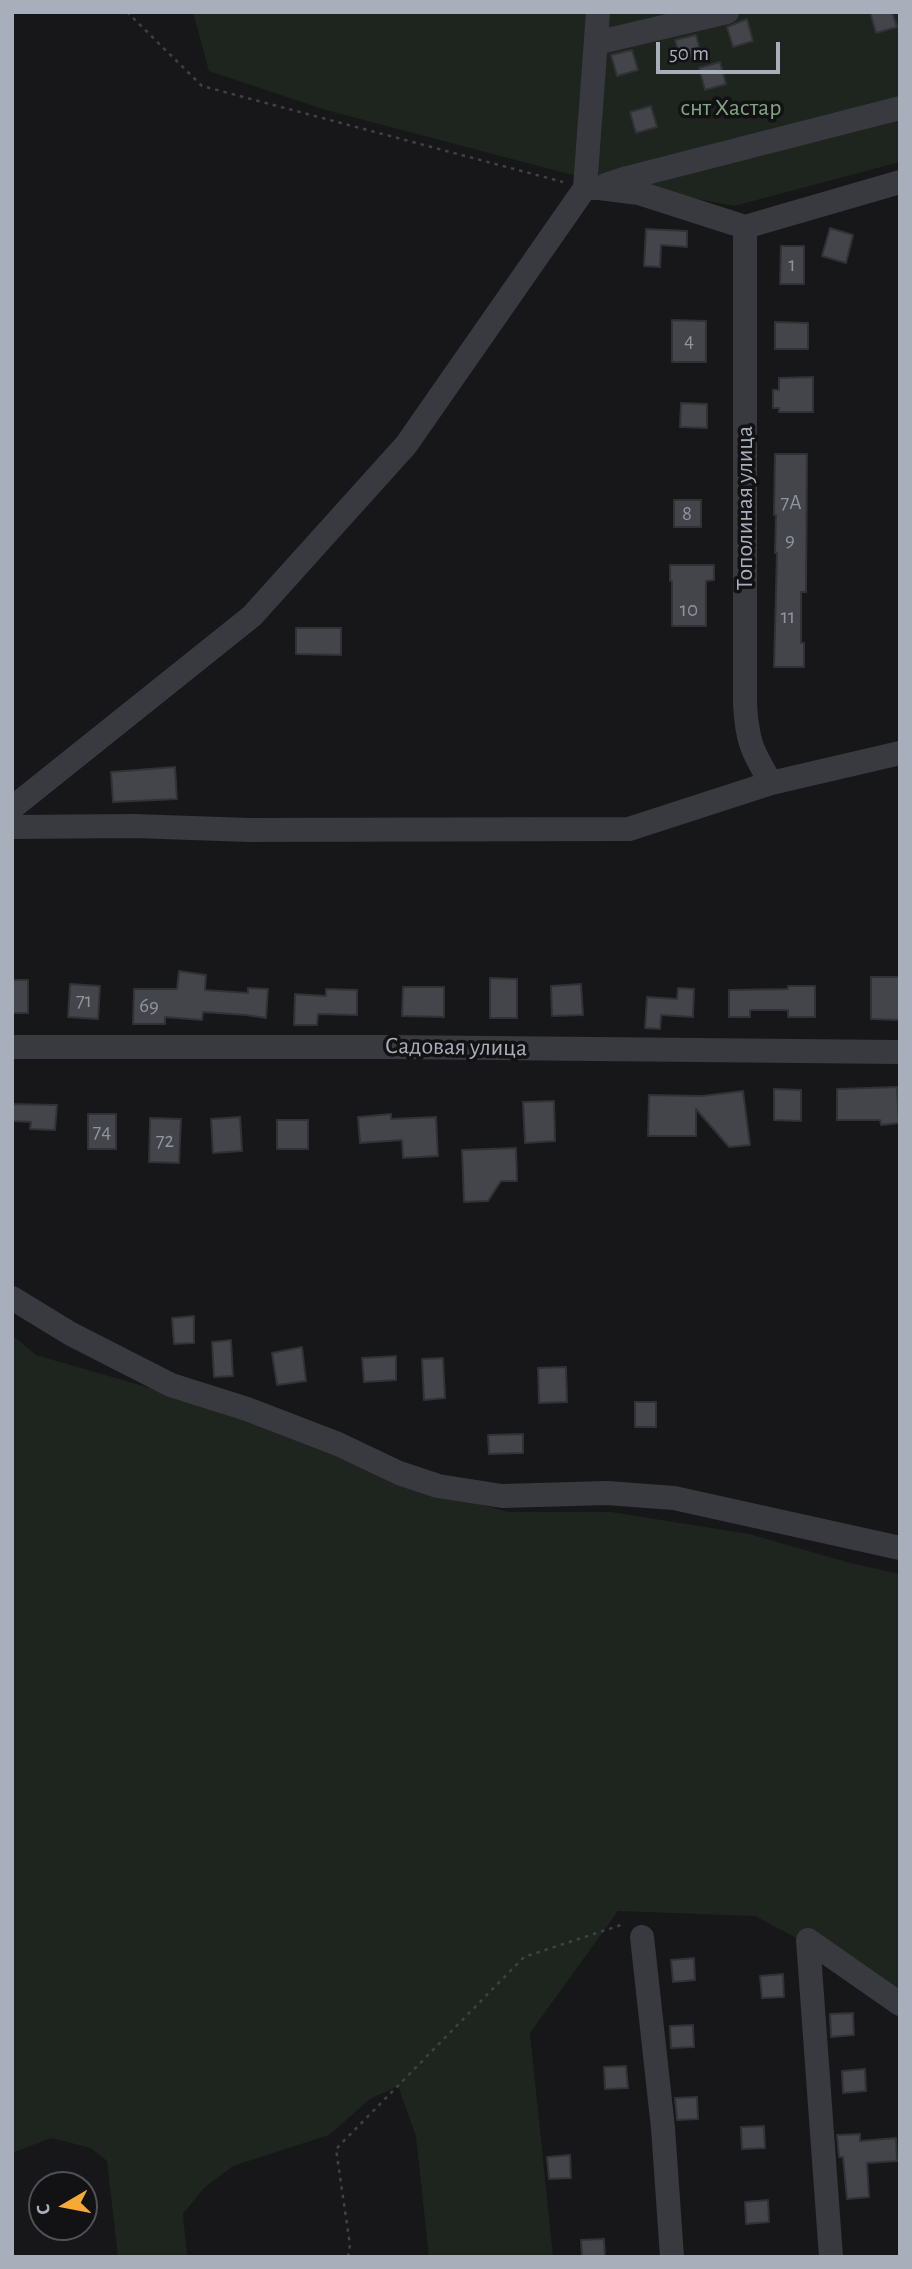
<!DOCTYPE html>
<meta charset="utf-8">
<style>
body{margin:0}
#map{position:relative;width:912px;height:2269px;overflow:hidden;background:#17171a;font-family:"Alegreya Sans",sans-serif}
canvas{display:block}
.frame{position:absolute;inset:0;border:14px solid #a9afba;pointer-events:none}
.north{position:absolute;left:28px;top:2171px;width:70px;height:70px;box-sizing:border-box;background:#121215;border:2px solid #4e5157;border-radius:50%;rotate:260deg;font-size:19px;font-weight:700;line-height:28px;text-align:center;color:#a9afba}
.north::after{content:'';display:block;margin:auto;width:24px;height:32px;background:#f6aa33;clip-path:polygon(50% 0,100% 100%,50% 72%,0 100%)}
.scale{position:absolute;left:656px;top:42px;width:124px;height:32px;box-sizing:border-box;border:4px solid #a9afba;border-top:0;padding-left:9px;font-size:21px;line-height:24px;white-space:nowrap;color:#a9afba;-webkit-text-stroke:5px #121215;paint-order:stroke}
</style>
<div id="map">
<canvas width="912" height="2269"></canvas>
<div class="frame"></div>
<div class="north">С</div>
<div class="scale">50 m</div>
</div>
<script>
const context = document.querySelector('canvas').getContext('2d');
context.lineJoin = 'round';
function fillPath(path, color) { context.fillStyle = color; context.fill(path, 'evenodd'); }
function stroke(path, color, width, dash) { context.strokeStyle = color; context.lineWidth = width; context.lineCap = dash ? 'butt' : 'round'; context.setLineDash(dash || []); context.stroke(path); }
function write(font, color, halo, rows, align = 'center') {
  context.font = font + ' "Alegreya Sans",sans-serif'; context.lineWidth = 7; context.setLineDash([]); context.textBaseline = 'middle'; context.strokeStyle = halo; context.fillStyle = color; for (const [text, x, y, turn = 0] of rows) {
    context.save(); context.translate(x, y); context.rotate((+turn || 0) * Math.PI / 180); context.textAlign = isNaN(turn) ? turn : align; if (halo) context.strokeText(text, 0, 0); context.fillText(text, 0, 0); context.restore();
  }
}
fillPath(new Path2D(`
 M193 12H900V162L734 206 569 174 326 110 209 71Z
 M12 1335 36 1355 226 1410 394 1480 508 1512H611L749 1534 850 1563 900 1574V1993L755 1916 618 1911 530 2033 553 2257H429L416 2136 398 2086 370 2099 329 2135 233 2166 204 2188 183 2214 187 2257H118L107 2161 91 2148 51 2138 12 2153Z`), '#1d251e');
const building = new Path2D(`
 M870 12H892L897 27 876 33Z
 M747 19 753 41 733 47 727 27Z
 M696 35 701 54 681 60 675 40Z
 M632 50 638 70 617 76 611 55Z
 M720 62 726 84 705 90 699 68Z
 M651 106 657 127 636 133 630 112Z
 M830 228 853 235 846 263 822 256Z
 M646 229 687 231V247L661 245 660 267 644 266Z
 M781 246H804V284H780Z
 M672 320 706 321V362H672Z
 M775 322 808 323V349H775Z
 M813 377V412H779V408H773V390H779V378Z
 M681 403 707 404V428L680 427Z
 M775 454H807L806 592H801V643H804V667H774L777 553H775L776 515H774Z
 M674 500H701V527H674Z
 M670 565H714V580L706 581V626H672V581H670Z
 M296 628H341V655L296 654Z
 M175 767 177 799 113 802 111 772Z
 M179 971 206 975 205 990 248 993V988L268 989 266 1018 246 1015 203 1012 202 1020 165 1017V1024H133L134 989H177Z
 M871 977H900V1020L871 1019Z
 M490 978 517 979V1018H490Z
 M12 980H28V1013H12Z
 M70 984 100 986 98 1019 68 1017Z
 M581 984 583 1015 552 1016 551 986Z
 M788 986H815V1017H788V1010H750V1017H729V990L788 989Z
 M403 987H444V1017L402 1016Z
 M678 988 694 989 693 1017 661 1015 660 1029 645 1028 647 997 677 999Z
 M326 989 357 990V1015L318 1014 317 1025H294L295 994 326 996Z
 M897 1087 899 1123 881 1125 880 1120H837V1089Z
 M774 1089 801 1090V1121L774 1120Z
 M743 1091 750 1145 729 1147 696 1109V1136H648L649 1095 702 1096Z
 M554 1101 555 1141 525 1143 523 1102Z
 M12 1104 57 1105 55 1130 30 1129 31 1122 12 1121Z
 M88 1114H116V1149H88Z
 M391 1114V1119L436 1117 438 1156 403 1158 402 1140 360 1143 358 1117Z
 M240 1117 242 1151 213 1153 211 1119Z
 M150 1118 181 1119 179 1163 149 1162Z
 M277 1120H308V1149H277Z
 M516 1148 517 1181H501L488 1201 464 1202 462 1150Z
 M194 1316V1343L174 1344 172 1318Z
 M231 1340 233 1376 214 1377 212 1342Z
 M302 1347 306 1381 277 1385 272 1353Z
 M396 1356V1380L364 1382 362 1358Z
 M443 1358 445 1398 424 1400 422 1359Z
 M566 1367 567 1402 539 1403 538 1368Z
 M635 1402H656V1427H635Z
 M523 1434V1453L489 1454 488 1435Z
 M694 1958 695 1980 673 1982 671 1960Z
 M783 1974 784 1997 762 1998 760 1976Z
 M853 2013 854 2035 831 2037 830 2014Z
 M693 2025 694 2047 671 2048 670 2026Z
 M626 2066 628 2088 605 2089 604 2067Z
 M865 2069 866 2091 843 2093 842 2071Z
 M697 2097 698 2119 677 2120 675 2098Z
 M764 2126 765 2148 742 2149 741 2127Z
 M860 2134V2141L896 2138 897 2161 867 2163 869 2197 847 2199 843 2157H839L837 2135Z
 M570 2155 571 2178 549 2179 547 2157Z
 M768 2200 769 2222 746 2224 745 2202Z
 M604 2239 605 2257H582L581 2240Z`);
fillPath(building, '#43454a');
stroke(building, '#313236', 2);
stroke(new Path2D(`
 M127 12 202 86 563 182
 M348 2257 350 2245 336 2149 524 1957 621 1925 624 1927`), '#3e4146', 2.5, [3.5, 5]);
stroke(new Path2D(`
 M596 43 727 12
 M606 185 627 178 900 108
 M585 188H599L639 193 745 227 900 182
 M745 227V704C747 741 752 751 771 783
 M12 808 252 616 406 445 585 188 598 12
 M12 827 133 826 250 830 629 829 771 783 900 753
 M12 1047H390L900 1052
 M12 1298 71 1334 171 1385 247 1409 338 1444 399 1473 438 1486 502 1496 607 1493 674 1498 900 1548
 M642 1937 663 2128 672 2257
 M808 1940 831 2257
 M808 1940 900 2004`), '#383a3f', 24);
write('21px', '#90949e', null, [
 ["1",792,265],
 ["4",689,341],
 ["7А",791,503],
 ["8",687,514],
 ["9",790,540],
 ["10",689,610],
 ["11",788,617],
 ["71",84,1001],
 ["69",149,1006],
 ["74",102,1132],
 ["72",165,1141]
]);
write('24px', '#80a580', '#121215', [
 ["снт Хастар",731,108]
]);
write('24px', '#a9afba', '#121215', [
 ["Тополиная улица",745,508,-90],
 ["Садовая улица",456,1047,1]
]);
</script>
